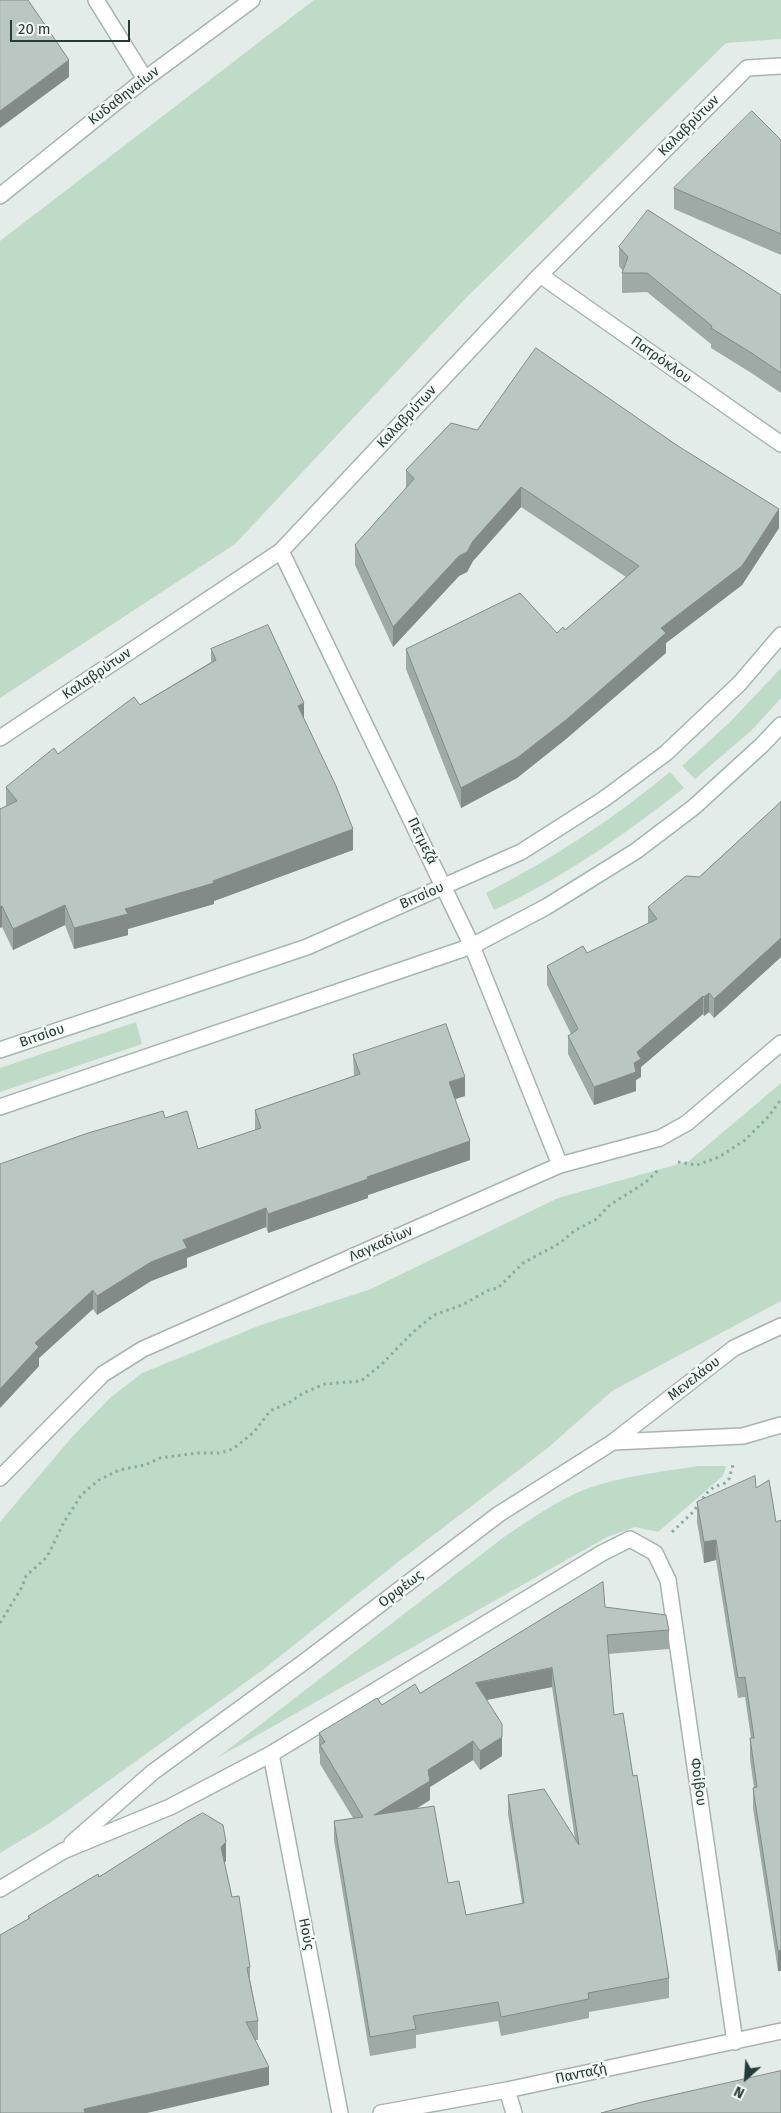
<!DOCTYPE html>
<meta charset="utf-8">
<style>
body{margin:0}
#map{position:relative;width:781px;height:2113px;overflow:hidden;background:#e3ece8;font-family:"Fira Sans",sans-serif}
canvas{display:block}
.north{position:absolute;left:721px;top:2053px;width:50px;height:50px;-webkit-text-stroke:4px #f4f9f6;paint-order:stroke;rotate:206deg;font-size:14px;font-weight:700;line-height:20px;text-align:center;color:#243c37}
.north::after{content:'';display:block;margin:auto;width:18px;height:22px;background:#243c37;clip-path:polygon(50% 0,100% 100%,50% 72%,0 100%)}
.scale{position:absolute;left:10px;top:20px;width:120px;height:22px;box-sizing:border-box;border:2px solid #243c37;border-top:0;padding-left:6px;font-size:15px;line-height:18px;white-space:nowrap;color:#243c37;-webkit-text-stroke:4px #f4f9f6;paint-order:stroke}
</style>
<div id="map">
<canvas width="781" height="2113"></canvas>
<div class="north">N</div>
<div class="scale">20 m</div>
</div>
<script>
const context = document.querySelector('canvas').getContext('2d');
context.lineJoin = 'round';
function fillPath(path, color) { context.fillStyle = color; context.fill(path, 'evenodd'); }
function stroke(path, color, width, dash) { context.strokeStyle = color; context.lineWidth = width; context.lineCap = dash ? 'butt' : 'round'; context.setLineDash(dash || []); context.stroke(path); }
function write(font, color, halo, rows, align = 'center') {
  context.font = font + ' "Fira Sans",sans-serif'; context.lineWidth = 4.5; context.setLineDash([]); context.textBaseline = 'middle'; context.strokeStyle = halo; context.fillStyle = color; for (const [text, x, y, turn = 0] of rows) {
    context.save(); context.translate(x, y); context.rotate((+turn || 0) * Math.PI / 180); context.textAlign = isNaN(turn) ? turn : align; if (halo) context.strokeText(text, 0, 0); context.fillText(text, 0, 0); context.restore();
  }
}
fillPath(new Path2D(`
 M314 0H781V39L726 43 464 300 235 544 0 698V241Z
 M781 668V698L752 730 695 779 682 766 730 722Z
 M670 772 684 788C621 837 566 876 494 910L486 893C552 859 612 820 670 772Z
 M136 1022 142 1044 0 1092V1068Z
 M781 1083V1301L612 1391 549 1447 398 1562 264 1669 50 1823 0 1853V1522L72 1437 110 1398 142 1373 261 1325 371 1289 558 1198 689 1161Z
 M698 1466H726L723 1476 658 1532 635 1527 607 1537 217 1758 504 1537C530 1520 557 1500 586 1489 622 1476 661 1472 698 1466Z`), '#bedbc7');
const street = new Path2D(`
 M96 0 145 79
 M0 196 145 79 252 0
 M540 275 781 444
 M281 551 472 946 560 1165
 M0 738 281 551 540 275 747 68 781 66
 M613 1442 743 1436 781 1425
 M0 1478 103 1374 143 1349 560 1165 660 1138 687 1123 781 1043
 M271 1754 340 2113
 M72 1843 153 1772 304 1662 499 1514 613 1442 734 1348 781 1326
 M0 1889 63 1851 170 1807 271 1754 602 1553 630 1539 655 1553 668 1580 735 2042
 M507 2090 514 2113
 M381 2113 507 2090 781 2031`);
const secondary = new Path2D(`
 M0 1050 307 947 521 852 604 799 666 753 740 683 781 635
 M0 1107 472 946 546 907 636 851 694 807 762 745 781 725`);
stroke(street, '#a6b4af', 18);
stroke(secondary, '#a2b7b0', 18);
stroke(new Path2D(`
 M678 1162 697 1165 719 1157 745 1140 769 1116 781 1099
 M672 1532 693 1512 707 1493 714 1487 725 1483 729 1479 733 1465
 M0 1623 22 1587 26 1576 47 1557 64 1522 82 1494 99 1480 119 1470 145 1465 160 1458 197 1453H220L233 1449 254 1432 270 1411 290 1402 303 1393 325 1384 361 1381 382 1364 413 1332 434 1315 462 1305 489 1290 498 1288 523 1263 560 1243 574 1231 595 1220 610 1205 646 1182 659 1169`), '#86ada2', 3, [2.5, 4]);
stroke(street, '#fff', 15);
stroke(secondary, '#fff', 15);
fillPath(new Path2D(`
 M781 140V255L674 209V188Z
 M619 247 781 295V393L753 374 711 348V344L647 292 622 293V273L623 271 619 266Z
 M451 423 779 528 742 585 666 643V653L566 739 517 778 461 808 406 669V649L557 633 565 630 626 577 521 507 473 561 467 572 459 576 393 647 355 565V545L406 489V470Z
 M211 649 304 719 353 850 214 901V904L128 929V935L74 949 65 925 13 950 2 927 0 928 6 806V787L58 754 211 662Z
 M781 802V957L714 1018 709 1012 704 1016 703 1014 641 1067V1077L636 1080V1091L594 1105 568 1054V1036L571 1034 547 985V966L587 953 648 924V907L699 877Z
 M353 1055 465 1096 455 1099 470 1160 368 1195V1198L268 1233 266 1227 187 1258V1267L151 1281 97 1315 93 1309 39 1358V1366L0 1408 165 1118 198 1149 255 1130V1110L354 1076Z
 M756 1488 776 1522 781 1520 778 1971 753 1808V1788H754L750 1759V1738H751L745 1697 738 1698 716 1560 704 1563 697 1522V1502Z
 M605 1607 669 1630V1649L608 1654 614 1715 633 1776 669 1978V1998L589 2012V2018L501 2036 498 2021 416 2035V2048L370 2056 334 1840V1821L353 1818 320 1764V1755L319 1752V1733L382 1705 420 1693ZM552 1687 575 1839 508 1795V1814L522 1903 466 1915 448 1883 416 1809 430 1800V1787L473 1760 480 1770 502 1756 487 1700Z
 M226 1861 224 1863 232 1897 250 1967V1979L258 2021V2040H255L269 2085 28 1919V1916L99 1877Z`), '#9faaa6');
fillPath(new Path2D(`
 M69 60V77L0 128V111Z
 M521 487V507L473 561 467 572 459 576 393 647V627L473 541Z
 M779 509V528L742 585 666 643V653L566 739 517 778 461 808V788Z
 M304 703V724L298 706Z
 M353 829V850L214 901V904L128 929V935L74 949V928L125 909 213 881Z
 M65 905V925L13 950V929Z
 M2 906V927L0 928V907Z
 M781 938V957L714 1018V999Z
 M709 993V1012L704 1016V997Z
 M703 996V1014L641 1067V1077L636 1080V1091L594 1105V1087L634 1063 637 1052Z
 M465 1077V1096L449 1101V1082Z
 M470 1141V1160L368 1195V1198L268 1233V1214L367 1177Z
 M266 1208V1227L187 1258V1267L151 1281 97 1315V1296L183 1240Z
 M93 1290V1309L39 1358V1366L0 1408V1389L35 1343Z
 M716 1540V1560L704 1563V1542Z
 M552 1668V1687L476 1702V1683Z
 M502 1737V1756L480 1770V1751Z
 M473 1741V1760L430 1787V1800L374 1834V1815L428 1770Z
 M226 1842V1861L221 1866V1847Z
 M781 1950V1971H778V1951Z
 M269 2067V2085L147 2113H84V2109Z`), '#828b87');
const building = new Path2D(`
 M0 0H28L69 60 0 111Z
 M752 111 781 140V234L674 188Z
 M648 210 781 295V373L753 354 711 328 712 326 647 273H622L628 257 619 247Z
 M536 348 678 446 779 509 742 566 661 628 666 633 566 720 517 758 461 788 406 649 520 593 557 633 563 627 565 630 639 566 521 487 473 541 467 552 459 556 393 627 355 545 414 479 406 470 451 423 477 430Z
 M268 625 304 703 298 706 336 786 353 829 213 881 214 883 125 909 128 914 74 928 65 905 13 929 2 906 0 907V809L17 801 6 787 54 748 58 754 134 697 140 705 216 660 211 649Z
 M781 802V938L714 999 709 993 704 997 703 996 637 1052 641 1059 634 1063 636 1072 594 1087 568 1036 578 1029 547 966 583 946 587 953 657 919 648 907 686 876 699 877Z
 M446 1024 465 1077 449 1082 470 1141 367 1177 368 1179 268 1214 266 1208 183 1240 187 1248 151 1262 97 1296 93 1290 35 1343 39 1347 0 1389V1164L88 1133 163 1111 165 1118 187 1111 198 1149 261 1128 255 1110 360 1074 353 1055Z
 M755 1476 756 1488 769 1480 776 1522 781 1520V1950L778 1951 753 1788 757 1787 750 1738H754L745 1677 738 1678 716 1540 704 1542 697 1502Z
 M603 1582 605 1607 666 1615 669 1630 607 1635 614 1715 623 1713 633 1776 637 1775 669 1978 588 1993 589 1999 501 2017 498 2002 413 2016 416 2029 370 2037 334 1821 363 1817 320 1745 325 1742 319 1733 377 1698 382 1705 415 1684 420 1693ZM552 1668 579 1845 544 1789 508 1795 524 1903 466 1915 459 1881 448 1883 434 1806 374 1815 430 1781 428 1770 473 1741 480 1751 502 1737V1724L476 1683Z
 M203 1813 223 1825 226 1842 221 1847 232 1897 239 1896 250 1967 247 1968 258 2021 246 2022 269 2067 84 2109 85 2113H0V1935L30 1918 28 1916 98 1874 99 1877 186 1822Z
 M781 2071V2113H601L642 2102Z`);
fillPath(building, '#b9c6c1');
stroke(building, '#828b87', 1);
write('14px', '#243c37', '#f4f9f6', [
 ["Κυδαθηναίων",124,96,-38],
 ["Καλαβρύτων",689,126,-45],
 ["Πατρόκλου",661,360,35],
 ["Καλαβρύτων",407,417,-47],
 ["Καλαβρύτων",97,674,-34],
 ["Πετμεζά",422,841,64],
 ["Βιτσίου",422,896,-24],
 ["Βιτσίου",42,1036,-19],
 ["Λαγκαδίων",381,1244,-24],
 ["Μενελάου",694,1379,-38],
 ["Ορφέως",401,1589,-37],
 ["Φοίβου",698,1782,82],
 ["Ηούς",306,1934,79],
 ["Πανταζή",581,2074,-12]
]);
</script>
